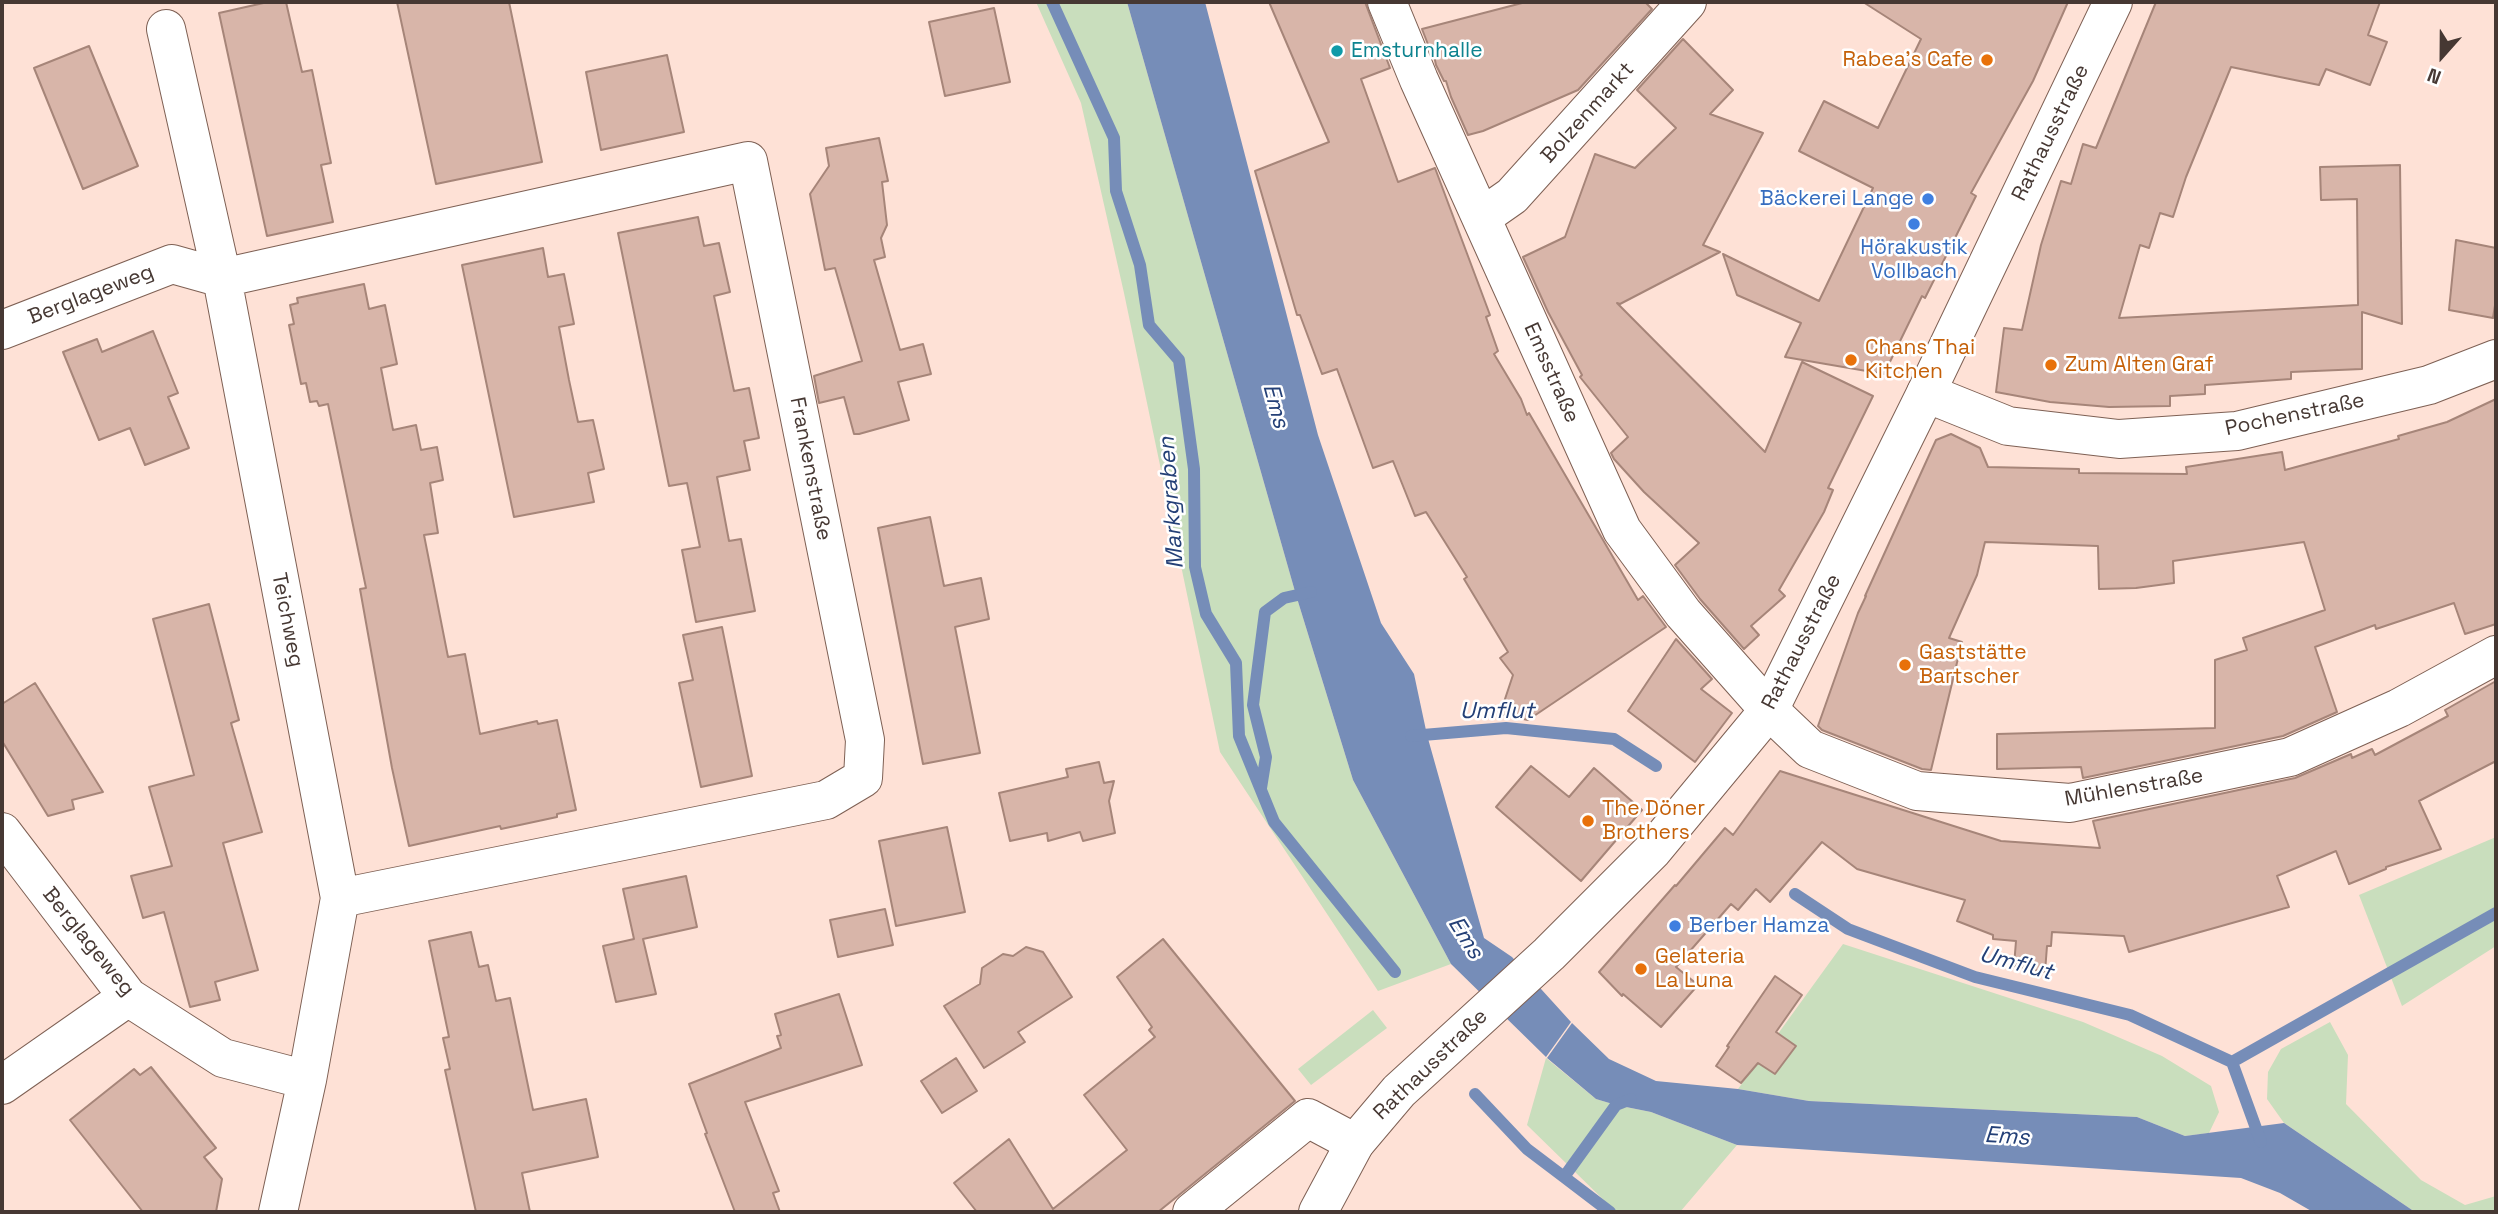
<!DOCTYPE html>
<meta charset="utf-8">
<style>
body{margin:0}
#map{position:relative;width:2498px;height:1214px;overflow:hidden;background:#fee1d6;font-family:"Space Grotesk",sans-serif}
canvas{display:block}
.frame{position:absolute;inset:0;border:4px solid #463833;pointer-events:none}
.north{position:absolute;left:2407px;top:21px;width:70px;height:70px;-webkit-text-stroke:5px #fff;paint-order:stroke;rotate:201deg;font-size:19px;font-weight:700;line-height:28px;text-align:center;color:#463833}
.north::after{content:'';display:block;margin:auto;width:24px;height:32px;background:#463833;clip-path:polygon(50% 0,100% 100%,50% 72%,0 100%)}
</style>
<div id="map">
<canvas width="2498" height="1214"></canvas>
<div class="frame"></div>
<div class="north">N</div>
</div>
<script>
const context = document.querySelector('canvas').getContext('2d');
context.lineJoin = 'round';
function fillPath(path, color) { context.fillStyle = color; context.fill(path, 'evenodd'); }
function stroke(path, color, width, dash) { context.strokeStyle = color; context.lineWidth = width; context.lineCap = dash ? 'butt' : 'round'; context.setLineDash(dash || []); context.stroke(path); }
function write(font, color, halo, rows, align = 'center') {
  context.font = font + ' "Space Grotesk",sans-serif'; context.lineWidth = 5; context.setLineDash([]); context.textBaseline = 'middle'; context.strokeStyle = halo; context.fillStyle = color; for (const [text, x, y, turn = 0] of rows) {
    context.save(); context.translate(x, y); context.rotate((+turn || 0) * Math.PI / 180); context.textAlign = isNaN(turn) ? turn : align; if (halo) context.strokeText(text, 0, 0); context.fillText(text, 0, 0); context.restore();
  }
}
fillPath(new Path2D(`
 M1036 2H1127L1296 595 1353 780 1451 964 1378 991 1220 752 1124 293 1081 103Z
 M2496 837V946L2402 1006 2359 895Z
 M1843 944 2083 1022 2162 1056 2211 1086 2219 1112 2209 1133 2185 1136 2137 1117 1809 1101 1738 1089Z
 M1373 1010 1387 1028 1311 1085 1298 1069Z
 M2330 1022 2348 1055 2346 1104 2421 1180 2465 1205 2496 1196V1212H2415L2284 1123 2267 1099 2268 1072 2281 1049Z
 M1546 1058 1596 1099 1616 1105 1651 1112 1737 1145 1680 1212H1616L1527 1125Z`), '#c9debd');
fillPath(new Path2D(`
 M1127 2H1205L1318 435 1381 623 1414 674 1427 735 1484 938 1512 957 1571 1022 1546 1057 1451 964 1353 780 1296 595Z
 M1572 1023 1609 1059 1656 1081 1738 1089 1809 1101 2137 1117 2185 1136 2284 1123 2415 1212H2313L2280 1193 2241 1178 1737 1145 1651 1112 1616 1105 1596 1099 1547 1058Z`), '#768db8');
stroke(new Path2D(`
 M1052 2 1114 138 1116 191 1140 265 1149 325 1179 360 1194 469 1195 567 1206 614 1236 663 1239 736 1274 822 1395 972
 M1411 736 1506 728 1614 739 1656 766
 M1261 788 1266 757 1253 705 1265 612 1284 598 1311 592
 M1795 894 1848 929 1975 977 2130 1015 2232 1062
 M1475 1094 1527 1149 1564 1177 1616 1105 1631 1099
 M2261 1142 2232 1062 2496 913
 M1564 1177 1610 1212`), '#768db8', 12);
const building = new Path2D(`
 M268 2H286L302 72 312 70 331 163 321 165 333 222 267 236 219 13Z
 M397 2H509L542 162 436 184Z
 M1269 2H1365L1390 68 1361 79 1398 182 1435 168 1490 315 1486 317 1498 351 1494 354 1521 399 1527 415 1529 413 1638 600 1643 596 1666 627 1528 720 1500 714 1513 675 1500 658 1508 652 1464 579 1467 577 1426 512 1415 516 1393 461 1373 468 1337 369 1322 374 1300 315H1297L1255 171 1329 142Z
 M1526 2H1645L1652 9 1578 90 1483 131 1468 135 1451 97 1446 81H1444L1436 65 1432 46 1429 47 1422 29Z
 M1863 2H2068L2033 81 1971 193 1976 196 1925 298 1922 296 1884 374 1785 357 1801 323 1737 295 1723 254 1819 301 1873 188 1799 151 1824 101 1878 128 1921 39Z
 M2156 2H2380L2368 35 2387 42 2370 85 2326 69 2319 85 2231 67 2186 177 2173 217 2160 213 2149 248 2140 245 2119 318 2358 305 2357 199 2321 200 2320 167 2400 165 2402 324 2362 312V369L2291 372V379L2205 385V394L2170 396V406L2109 407 2050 402 1996 392 2004 328 2022 330 2041 245 2061 181 2071 184 2083 144 2096 148Z
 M994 8 1010 82 945 96 929 22Z
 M1683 39 1733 90 1710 114 1763 133 1703 245 1720 252 1620 304 1617 303 1765 452 1802 362 1873 396 1828 488 1833 490 1824 512 1779 590 1785 596 1751 626 1759 635 1744 649 1700 599 1675 565 1699 543 1644 492 1614 459 1611 453 1628 437 1580 377 1582 375 1548 312 1523 257 1565 237 1595 154 1635 168 1676 128 1637 90Z
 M89 46 138 166 83 189 34 68Z
 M667 55 684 132 601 150 586 72Z
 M879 138 888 181 882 182 887 225 881 238 885 257 874 260 900 350 923 344 931 374 898 382 909 420 859 434H854L844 397 819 403 814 376 862 361 835 268 825 270 810 194 829 166 826 148Z
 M698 217 704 246 719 243 730 292 714 296 734 391 749 388 759 438 744 441 750 470 717 477 729 541 741 539 755 611 696 622 682 550 700 547 687 483 669 486 618 233Z
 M2456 240 2496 248V299L2493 318 2449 310Z
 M543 248 548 277 564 274 574 324 559 327 569 380 578 422 593 420 604 469 588 473 594 502 514 517 462 265Z
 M364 284 369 309 385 305 397 364 381 368 393 430 416 425 421 450 437 447 443 480 430 483 438 533 424 535 448 657 465 654 480 734 537 721 538 724 557 720 576 810 557 814V817L501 829 500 826 409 846 392 768 360 589 366 588 328 404 319 406 317 401 310 402 306 383 301 384 289 325 294 324 290 305 298 303 297 298Z
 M153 331 178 393 168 397 189 448 145 465 130 428 99 440 63 352 97 339 102 352Z
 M2496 399V624L2465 634 2454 603 2376 629 2375 625 2315 647 2337 712 2283 736 2083 778 2081 767 1997 769V734L2215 728V660L2247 650 2243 638 2325 610 2304 542 2173 561 2174 583 2136 588 2099 589 2098 546 1985 542 1977 575 1949 638 1962 642 1931 770 1922 769 1822 730 1818 726 1858 613 1866 596H1865L1936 440 1951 434 1980 448 1988 467 2079 469V473L2187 474 2186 467 2282 452 2285 470 2399 439 2398 436 2447 422Z
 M930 517 944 586 981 578 989 619 955 627 980 753 923 764 878 528Z
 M209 604 239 720 231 723 262 832 223 843 258 970 215 982 220 1000 190 1007 164 912 143 918 131 876 172 866 149 787 194 775 153 619Z
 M722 627 752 776 701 787 679 683 693 680 683 635Z
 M1676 639 1712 679 1701 689 1732 713 1695 762 1628 711Z
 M2496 681V761L2419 801 2441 849 2386 867V869L2349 884 2336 851 2277 876 2289 907 2129 952 2124 936 2052 932 2051 946H2047L2045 972 2014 966 2016 941 1993 939V935L1957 921 1965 900 1857 869 1822 842 1770 902 1756 889 1738 910 1731 904 1676 967 1698 985 1661 1027 1623 994 1622 996 1599 972 1675 885 1676 886 1725 828 1733 835 1780 771 2001 841 2100 848 2093 821 2295 778 2351 754 2352 758 2372 749 2375 755 2448 716 2445 710Z
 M35 683 103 792 72 800 74 809 48 816 2 741V704Z
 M1099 762 1104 783 1114 781 1109 801 1115 833 1083 841 1080 832 1048 841 1047 833 1010 841 999 793 1068 777 1066 769Z
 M1531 766 1569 797 1594 768 1642 810 1581 881 1496 807Z
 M947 827 965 912 896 926 879 841Z
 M686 876 697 927 643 939 656 994 616 1002 603 946 634 939 623 889Z
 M885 909 893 945 838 957 830 920Z
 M471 932 479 967 488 965 496 1001 510 998 533 1110 586 1099 598 1157 522 1173 530 1212H476L445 1070 450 1069 443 1038 449 1037 429 941Z
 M1163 939 1295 1101 1158 1212H977L954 1183 1009 1139 1053 1209 1127 1150 1084 1095 1155 1037 1149 1030 1152 1027 1117 977Z
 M1026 947 1043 952 1072 997 1018 1032 1025 1042 984 1068 944 1006 980 984 982 968 1003 954 1013 956Z
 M1775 976 1802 995 1776 1032 1796 1046 1775 1074 1758 1063 1741 1083 1716 1066 1729 1047 1727 1046Z
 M839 994 862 1065 745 1102 779 1191 773 1193 780 1212H735L705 1134 707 1133 689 1084 781 1048 777 1036 781 1035 775 1014Z
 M956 1058 977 1091 942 1113 921 1081Z
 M151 1067 216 1148 204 1157 222 1179 216 1212H143L70 1120 134 1069 140 1075Z`);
fillPath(building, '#d8b5a9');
stroke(building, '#a68579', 2);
const minor = new Path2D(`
 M1387 2 1419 80 1622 530 1683 613 1769 710 1810 749 1917 791 2070 803 2290 757 2399 708 2496 655
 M166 29 222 278 340 898 307 1080 278 1212
 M1482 217 1512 196 1687 2
 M2 330 172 264 222 278 748 161 865 740 863 778 826 800 340 898
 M1926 393 2008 426 2119 439 2237 431 2429 385 2496 359
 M2 832 128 997 223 1058 307 1080
 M2 1085 128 997
 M1192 1212 1308 1118 1355 1143`);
const tertiary = new Path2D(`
 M1318 1212 1355 1143 1399 1091 1549 954 1653 850 1769 710 1926 393 2113 2`);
stroke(minor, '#7e6054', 40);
stroke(tertiary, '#7e6054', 40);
stroke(minor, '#fff', 38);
stroke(tertiary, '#fff', 38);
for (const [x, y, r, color] of [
 [1337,51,7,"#0f9aa8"],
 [1987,60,7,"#e8710a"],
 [1928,199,7,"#3f7fe0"],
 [1914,224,7,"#3f7fe0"],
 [1851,360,7,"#e8710a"],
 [2051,365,7,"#e8710a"],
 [1905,665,7,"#e8710a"],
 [1588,821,7,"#e8710a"],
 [1675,926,7,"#3f7fe0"],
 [1641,969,7,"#e8710a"]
]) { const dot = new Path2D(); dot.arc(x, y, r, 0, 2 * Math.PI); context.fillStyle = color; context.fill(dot); stroke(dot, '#fff', 2.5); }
write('21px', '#0d838f', '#fff', [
 ["Emsturnhalle",1351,51]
], 'left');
write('21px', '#c56008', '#fff', [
 ["Rabea's Cafe",1973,60,"right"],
 ["Chans Thai",1865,348],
 ["Kitchen",1865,372],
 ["Zum Alten Graf",2065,365],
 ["Gaststätte",1919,653],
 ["Bartscher",1919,677],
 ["The Döner",1602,809],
 ["Brothers",1602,833],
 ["Gelateria",1655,957],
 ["La Luna",1655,981]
], 'left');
write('21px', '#463833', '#fff', [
 ["Bolzenmarkt",1588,113,-48],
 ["Rathausstraße",2051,133,-64],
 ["Berglageweg",91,295,-21],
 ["Emsstraße",1551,373,66],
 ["Pochenstraße",2295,415,-12],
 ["Frankenstraße",810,469,79],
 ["Teichweg",287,620,79],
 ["Rathausstraße",1802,642,-63],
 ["Mühlenstraße",2134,788,-10],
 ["Berglageweg",88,942,51],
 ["Rathausstraße",1431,1065,-44]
]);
write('21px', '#366cbe', '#fff', [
 ["Bäckerei Lange",1914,199],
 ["Hörakustik",1914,248,"center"],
 ["Vollbach",1914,272,"center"],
 ["Berber Hamza",1689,926,"left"]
], 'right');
write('italic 23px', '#244077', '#fff', [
 ["Ems",1275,406,75],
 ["Markgraben",1172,503,-94],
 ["Umflut",1497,712],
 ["Ems",1465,938,58],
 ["Umflut",2016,964,15],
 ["Ems",2007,1137,4]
]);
</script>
